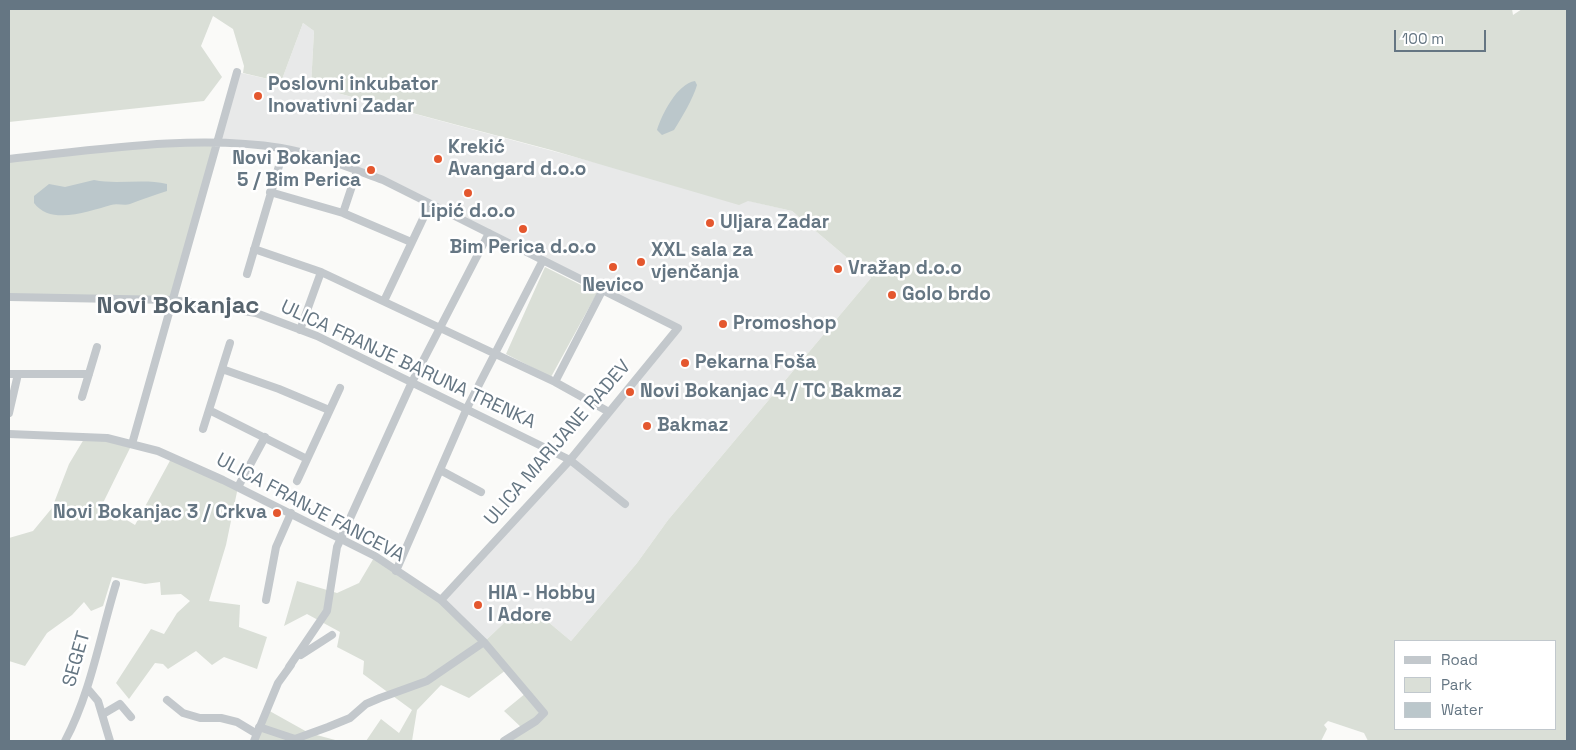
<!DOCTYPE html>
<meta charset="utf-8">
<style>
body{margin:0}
#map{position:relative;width:1576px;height:750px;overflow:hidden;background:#fafaf8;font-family:"Space Grotesk",sans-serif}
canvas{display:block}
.frame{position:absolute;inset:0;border:10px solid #657683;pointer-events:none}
.legend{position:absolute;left:1394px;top:640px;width:162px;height:90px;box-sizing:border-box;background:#fff;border:1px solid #c1c8cd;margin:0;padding:6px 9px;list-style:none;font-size:15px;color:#657683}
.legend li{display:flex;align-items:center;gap:10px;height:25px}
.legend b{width:25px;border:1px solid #c1c8cd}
.scale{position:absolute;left:1394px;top:30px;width:92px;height:22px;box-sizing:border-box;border:2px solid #657683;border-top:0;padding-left:6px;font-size:15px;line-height:18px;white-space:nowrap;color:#657683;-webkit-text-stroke:4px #fff;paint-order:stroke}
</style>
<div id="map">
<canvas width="1576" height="750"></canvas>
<div class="frame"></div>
<ul class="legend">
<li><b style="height:6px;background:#c3c8cc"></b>Road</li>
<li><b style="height:14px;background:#dadfd7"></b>Park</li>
<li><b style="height:14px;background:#bbc7cb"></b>Water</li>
</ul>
<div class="scale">100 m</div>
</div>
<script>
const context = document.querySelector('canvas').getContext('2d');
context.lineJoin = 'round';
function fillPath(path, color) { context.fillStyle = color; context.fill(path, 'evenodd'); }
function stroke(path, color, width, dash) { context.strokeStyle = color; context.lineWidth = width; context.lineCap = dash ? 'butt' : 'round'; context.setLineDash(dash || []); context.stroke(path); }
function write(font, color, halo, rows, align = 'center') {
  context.font = font + ' "Space Grotesk",sans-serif'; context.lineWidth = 5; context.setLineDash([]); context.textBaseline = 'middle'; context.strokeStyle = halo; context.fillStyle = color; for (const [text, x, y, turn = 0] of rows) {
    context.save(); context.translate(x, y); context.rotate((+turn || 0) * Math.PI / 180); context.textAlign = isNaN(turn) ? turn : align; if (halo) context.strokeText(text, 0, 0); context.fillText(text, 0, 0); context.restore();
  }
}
fillPath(new Path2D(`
 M303 23 314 31 311 86 653 178 792 211 871 278 668 520 637 563 571 641 534 610 504 623 484 642 441 600 570 460 678 328 383 180 284 149 216 143 237 72 281 82Z`), '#e8e9e9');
fillPath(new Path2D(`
 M9 9H1512L1513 15 1522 9H1567V741H1368L1364 733 1328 721 1324 725 1327 729 1321 741H504L523 729 504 711 526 693 506 670 469 698 441 685 417 710 412 741H366L381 719 399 733 412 710 363 674 364 661 337 647 340 632 307 614 284 626 297 581 337 593 359 583 375 556 441 600 484 642 504 623 534 610 571 641 637 563 668 520 871 278 792 211 748 201 739 205 551 150 311 86 314 31 303 23 281 82 243 73 244 66 233 29 213 16 201 46 222 77 204 101 9 122ZM1395 641H1555V729H1395Z
 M216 143 173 300 9 297V159L67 153Z
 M545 267 597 293 551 377 506 354Z
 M84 439 132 444 102 505 135 525 172 457 238 487 226 545 209 601 240 605 239 627 267 637 257 669 224 657 212 665 196 651 168 669 163 664 155 663 129 699 116 683 151 629 164 634 177 613 190 601 181 594 161 595 160 582 145 584 112 577 103 606 91 611 84 602 72 615 47 633 25 666 9 661V538L33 531 52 508 69 464Z
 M266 709 309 733 339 741H254Z`), '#dadfd7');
fillPath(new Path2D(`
 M695 81 697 85C693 99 682 117 674 130L662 135 657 130C662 114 677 84 695 81Z
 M94 180C118 185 143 178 167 184V191C155 195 142 199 130 204 125 206 117 203 111 205 89 211 51 226 34 203V196L49 184 65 187Z`), '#bbc7cb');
stroke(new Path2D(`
 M9 159C95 150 195 134 281 148 316 154 350 168 383 180L678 328 570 460 441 600
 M270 192 343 213 411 242
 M343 213 357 171
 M254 249 321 272 555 382 609 412
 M247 274 284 149
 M9 297 173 300 256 313 317 336 570 460 625 504
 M384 301 430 204
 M300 330 321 272
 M222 369 279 389 329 410
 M9 374H89
 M555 382 602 291
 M82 397 97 347
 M209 410 307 459
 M9 413 18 374
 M203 429 230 343
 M9 434 107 438 158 451 223 480 375 556 441 600 484 642 544 713 536 721 504 741
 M132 444 237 72
 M440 470 481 492
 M297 481 340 388
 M238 487 265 437
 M396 571 467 408 542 262
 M266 600 276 547 291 513
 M301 655 332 635
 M289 667 327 611 337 547 412 382 489 233
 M87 688 98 701 110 741
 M167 700 183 713 200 718H221L237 722 257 734
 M103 714 120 704 131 717
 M259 727 295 739 328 727 350 718 366 704 380 698 427 681 484 642
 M65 741C91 692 100 636 116 584
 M254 741 278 683 291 665`), '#c3c8cc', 8);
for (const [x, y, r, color] of [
 [258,96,5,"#e4572e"],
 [438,159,5,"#e4572e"],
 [371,170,5,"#e4572e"],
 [468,193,5,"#e4572e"],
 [710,223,5,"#e4572e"],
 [523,229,5,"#e4572e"],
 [641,262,5,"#e4572e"],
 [613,267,5,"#e4572e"],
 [838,269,5,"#e4572e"],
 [892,295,5,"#e4572e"],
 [723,324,5,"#e4572e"],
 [685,363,5,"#e4572e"],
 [630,392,5,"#e4572e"],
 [647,426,5,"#e4572e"],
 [277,513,5,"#e4572e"],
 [478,605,5,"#e4572e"]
]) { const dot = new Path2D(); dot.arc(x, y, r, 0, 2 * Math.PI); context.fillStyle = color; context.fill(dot); stroke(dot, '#fff', 2); }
write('bold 19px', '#657683', '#fff', [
 ["Poslovni inkubator",268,85],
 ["Inovativni Zadar",268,107],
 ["Krekić",448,148],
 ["Avangard d.o.o",448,170],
 ["Novi Bokanjac",361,159,"right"],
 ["5 / Bim Perica",361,181,"right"],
 ["Lipić d.o.o",468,212,"center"],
 ["Uljara Zadar",720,223],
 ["Bim Perica d.o.o",523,248,"center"],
 ["XXL sala za",651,251],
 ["vjenčanja",651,273],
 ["Vražap d.o.o",848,269],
 ["Nevico",613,286,"center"],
 ["Golo brdo",902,295],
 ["Promoshop",733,324],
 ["Pekarna Foša",695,363],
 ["Novi Bokanjac 4 / TC Bakmaz",640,392],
 ["Bakmaz",657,426],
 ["Novi Bokanjac 3 / Crkva",267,513,"right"],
 ["HIA - Hobby",488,594],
 ["I Adore",488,616]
], 'left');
write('19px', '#657683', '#fff', [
 ["ULICA FRANJE BARUNA TRENKA",408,365,25],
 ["ULICA MARIJANE RADEV",558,443,-49],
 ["ULICA FRANJE FANCEVA",310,508,28],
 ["SEGET",77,659,-74]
]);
write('bold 24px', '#57646e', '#fff', [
 ["Novi Bokanjac",178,306]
]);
</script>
